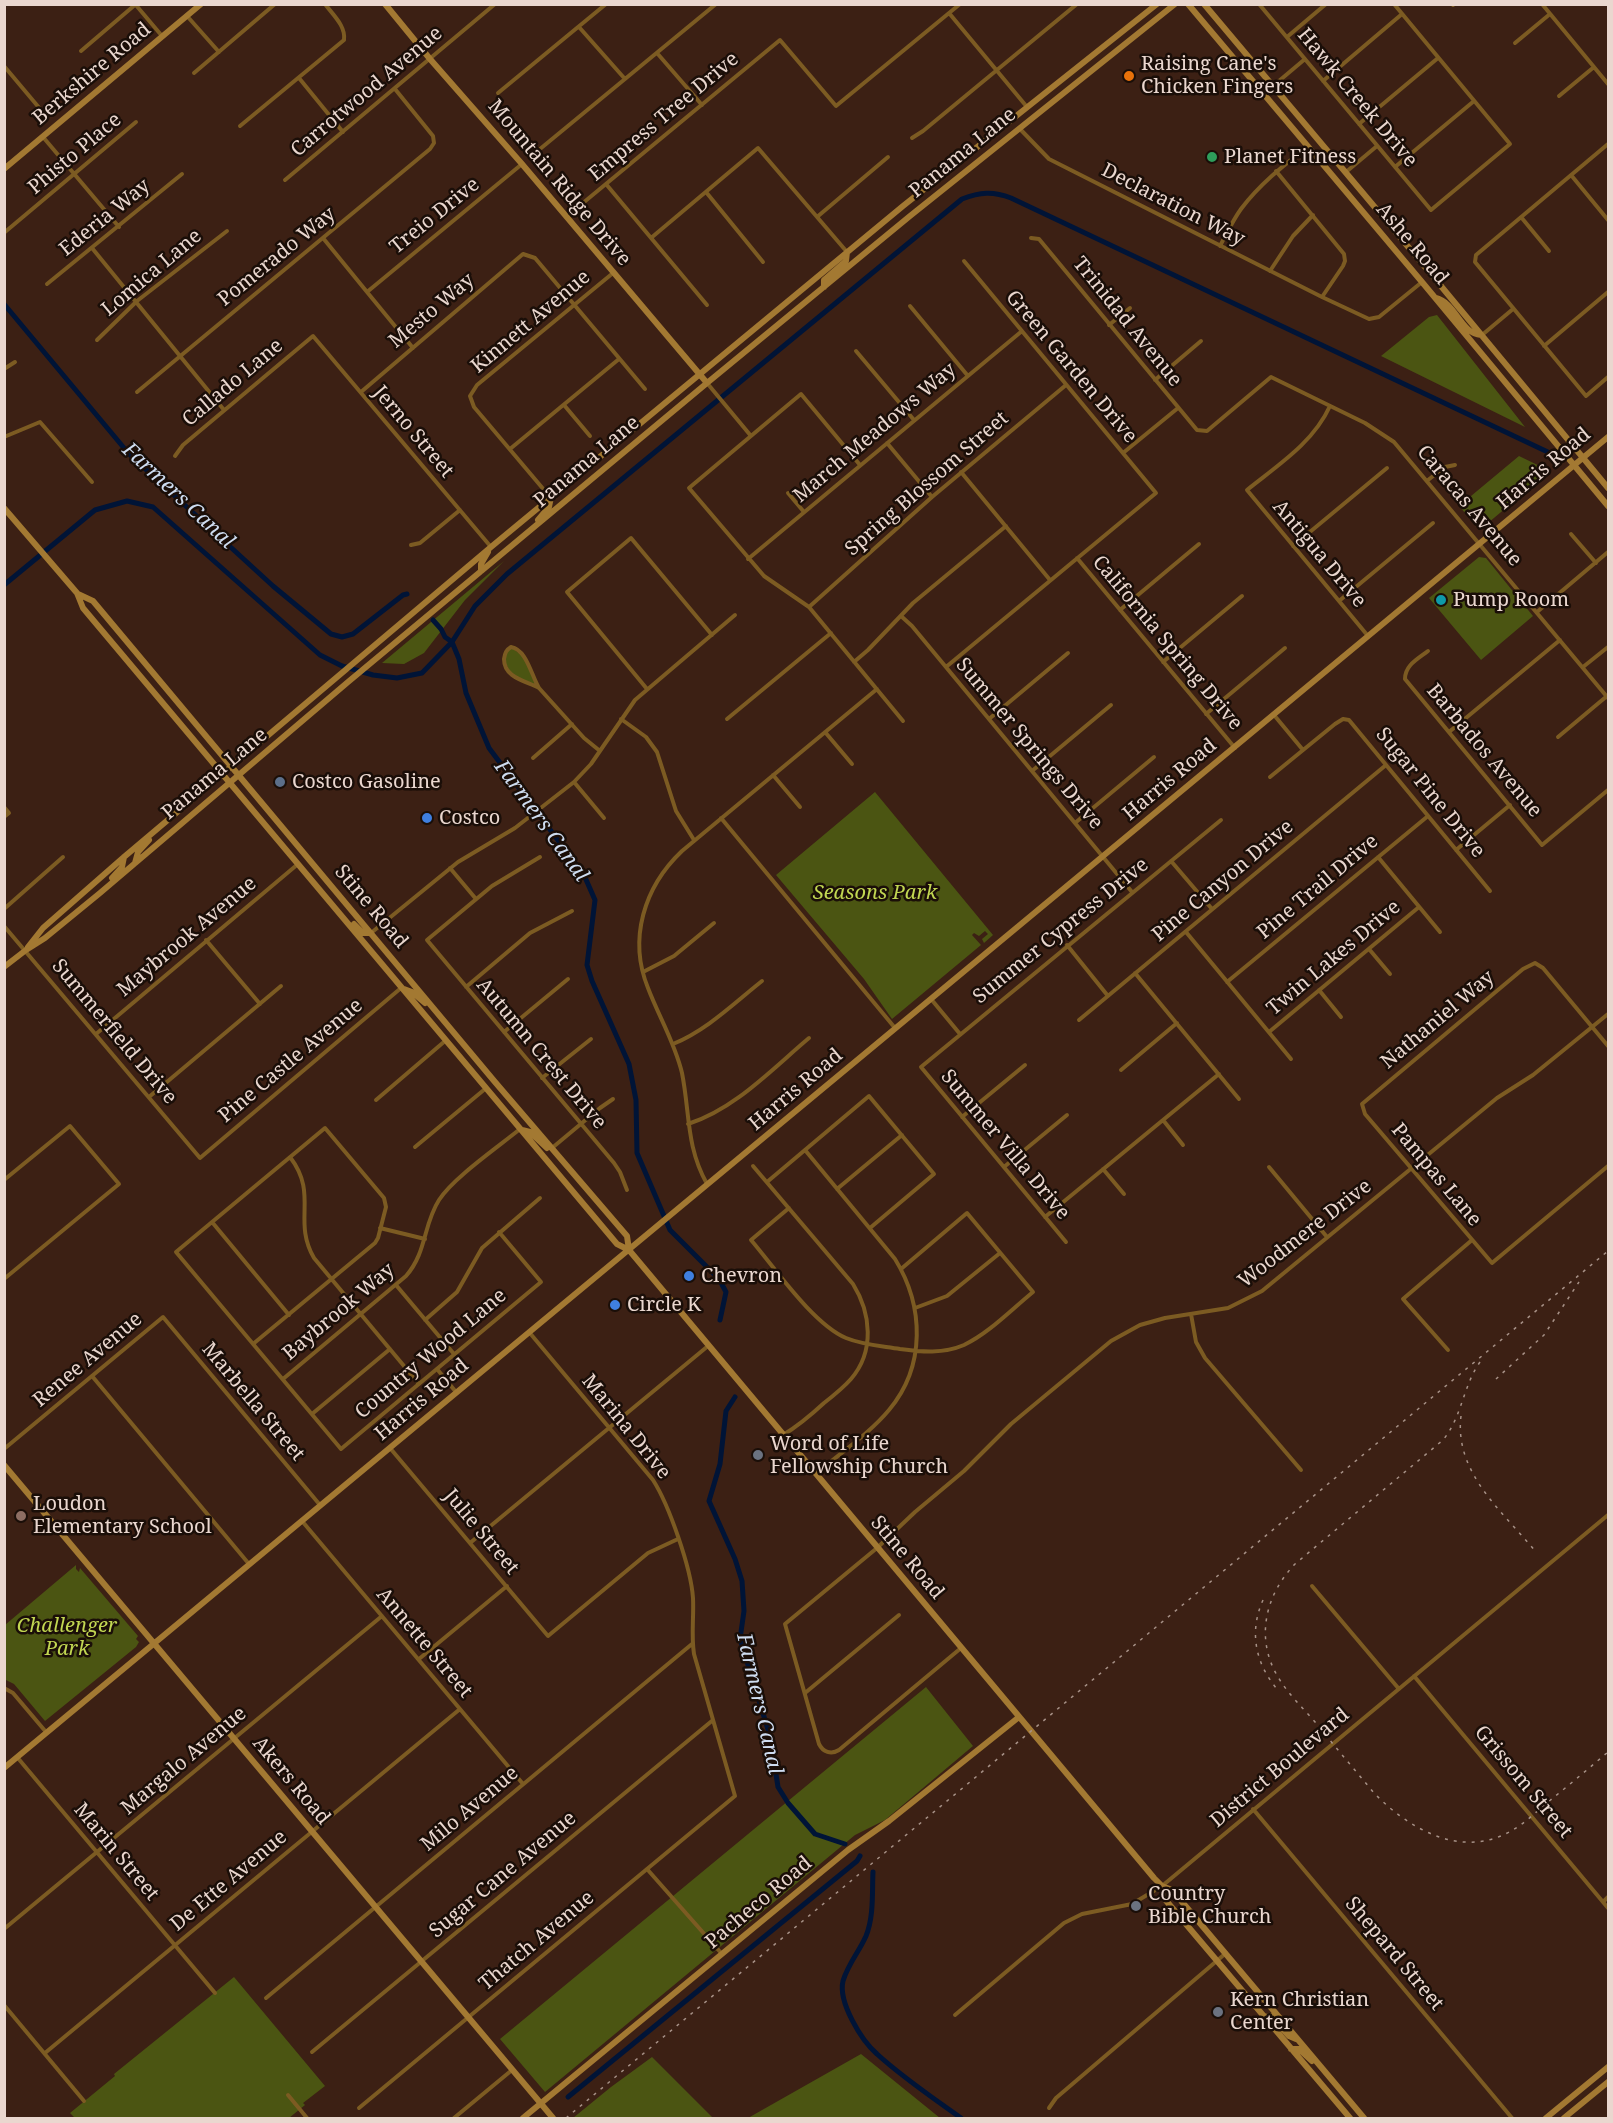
<!DOCTYPE html>
<style>
body{margin:0}
#map{position:relative;width:1613px;height:2123px;overflow:hidden;background:#3c2014;font-family:"Noto Serif",serif}
canvas{display:block}
.frame{position:absolute;inset:0;border:6px solid #ead7cf;pointer-events:none}
</style>
<div id="map">
<canvas width="1613" height="2123"></canvas>
<div class="frame"></div>
</div>
<script>
const context = document.querySelector('canvas').getContext('2d');
context.lineJoin = 'round';
function fillPath(path, color) { context.fillStyle = color; context.fill(path, 'evenodd'); }
function stroke(path, color, width, dash) { context.strokeStyle = color; context.lineWidth = width; context.lineCap = dash ? 'butt' : 'round'; context.setLineDash(dash || []); context.stroke(path); }
function write(font, color, halo, rows, align = 'center') {
  context.font = font + ' "Noto Serif",serif'; context.lineWidth = 5; context.setLineDash([]); context.textBaseline = 'middle'; context.strokeStyle = halo; context.fillStyle = color; for (const [text, x, y, turn = 0] of rows) {
    context.save(); context.translate(x, y); context.rotate((+turn || 0) * Math.PI / 180); context.textAlign = isNaN(turn) ? turn : align; if (halo) context.strokeText(text, 0, 0); context.fillText(text, 0, 0); context.restore();
  }
}
fillPath(new Path2D(`
 M1437 315 1525 427 1381 356 1429 317Z
 M1519 456 1550 471 1482 528H1478L1459 506Z
 M1479 557 1486 558 1533 616 1481 660 1429 598Z
 M504 561 465 600 424 653 404 664 382 663Z
 M511 647 525 658 539 688 511 674 504 660 508 648Z
 M875 792 993 935 984 943 982 939 988 934 985 931 979 936 974 933 972 935 981 945 892 1019 864 979 776 875Z
 M76 1565V1569L79 1572 80 1568 138 1636 136 1639 139 1642 136 1647 45 1721 14 1684 6 1680 4 1672 5 1625Z
 M926 1687 973 1746 885 1820 855 1835 545 2092 500 2039Z
 M234 1977 325 2086 303 2103 305 2105 289 2118H75L70 2113 115 2076 114 2074Z
 M861 2054 940 2118H748Z
 M652 2057 713 2118H573L611 2087Z`), '#4b5512');
stroke(new Path2D(`
 M4 304 129 454 273 586 331 634 342 637 353 634 403 595 407 594
 M4 585 95 510 127 501 153 507 320 655 342 666 373 675 397 678 422 673 452 642 475 606 507 574 962 199C980 192 993 191 1011 198L1552 454
 M433 620 441 629 445 637 452 642 459 659 466 693 489 748 584 875 595 900 587 965 592 981 629 1064 636 1100 637 1153 670 1230 719 1279 726 1292 720 1320
 M735 1397 726 1411 720 1464 709 1501 735 1559 742 1581 744 1611 740 1639 770 1736 778 1787 788 1803 815 1834 845 1844
 M873 1872C872 1893 874 1916 866 1936 859 1952 848 1964 843 1981 838 2002 861 2040 877 2054 902 2077 933 2098 961 2118
 M568 2097 857 1861 860 1856`), '#001437', 5);
stroke(new Path2D(`
 M135 4 162 36
 M1259 4 1431 210 1510 144 1394 4
 M1542 4 1608 84
 M1453 5 1454 4
 M949 13 1027 107
 M187 16 219 52
 M579 27 625 79
 M1287 37 1326 4
 M1515 43 1550 14
 M81 51 136 4
 M657 53 702 105
 M4 66 41 110
 M194 73 275 4
 M299 78 343 132
 M1323 81 1402 14
 M1273 86 1305 59
 M498 93 606 4
 M1559 96 1594 67
 M1359 124 1438 58
 M240 126 344 40C346 26 333 15 325 4
 M1020 129 1049 159 1322 297 1369 319 1379 317 1422 282
 M43 137 119 227
 M912 138 923 131 1077 4
 M1608 144 1476 255 1475 262 1586 396 1608 377
 M540 149 716 4
 M1395 167 1474 101
 M1276 171 1344 254 1345 261 1343 266 1322 297
 M1346 172 1377 146
 M1571 175 1608 220
 M285 180 495 4
 M606 184 707 305
 M706 192 763 262
 M566 217 780 40 836 106 960 4
 M817 217 888 157
 M1521 217 1549 251
 M5 232 136 122
 M323 238 367 292
 M651 238 758 148 847 252
 M1031 238 1039 239 1197 430 1207 431 1271 377 1365 423 1394 442 1608 698
 M1220 246C1227 233 1233 220 1241 209 1260 184 1283 166 1307 147
 M92 248 224 410
 M1270 271 1293 236 1313 215
 M47 284 182 174
 M910 306 968 376
 M1109 325 1130 308
 M1482 335 1513 309
 M97 340 137 301 227 231
 M1544 346 1608 292
 M413 348 367 292 522 164
 M856 351 914 420
 M4 369 15 362
 M1155 380 1201 341
 M707 383 751 436
 M137 392 430 149 434 143 433 136 395 89
 M361 392 523 254 535 258 645 389
 M564 405 590 436
 M1330 406C1313 443 1278 465 1247 490L1368 636
 M4 437 40 422 92 482
 M887 443 932 497
 M510 449 619 359
 M1123 453 1178 408
 M175 456 183 445 313 336 491 547
 M860 465 801 394 689 488 764 576 809 607 903 721
 M961 472 1050 580
 M1428 480 1445 467 1455 465
 M788 493 804 512
 M550 497 474 407 470 396 477 385 613 273
 M1571 534 1596 563
 M411 545 420 543 460 510
 M1293 546 1387 468
 M1077 558 1235 748
 M748 559 1022 331
 M1339 601 1433 523
 M809 607 932 497 1066 385
 M1120 610 1199 544
 M1537 612 1608 552
 M901 616 912 626 1132 892
 M511 647C527 650 531 675 539 688 526 681 504 678 504 659 505 653 506 650 511 647Z
 M1428 651C1418 659 1405 665 1405 679L1542 845 1608 790
 M854 662 868 650 913 603 1006 526
 M1163 662 1242 596
 M946 667 1156 493 964 261
 M1583 667 1608 647
 M539 688 584 738 600 751
 M647 689 567 592 631 538 712 635
 M1206 714 1285 648
 M1274 715 1303 750
 M621 719 646 737 657 752 676 811 694 840
 M727 719 831 633
 M989 719 1068 653
 M825 732 852 764
 M1449 732 1560 640
 M1558 737 1607 696
 M533 758 572 724
 M1032 771 1111 705
 M773 775 800 807
 M1270 777 1335 724 1343 719 1349 720 1490 891
 M574 782 604 818
 M4 807 9 813 4 817
 M721 818 895 1028
 M1075 823 1154 757
 M1456 850 1510 805
 M540 857 492 886 427 940 614 1163 620 1172 627 1190
 M1378 857 1440 932
 M1171 861 1212 909
 M450 868 476 899
 M4 909 63 857
 M4 926 200 1158 401 988
 M1186 932 1291 1059
 M371 933 458 862 515 828 574 782 591 764 635 700 735 615
 M206 940 260 1004
 M1067 945 1108 996
 M1369 949 1390 974
 M643 972 674 956 714 923
 M1135 973 1239 1099
 M1227 982 1428 816
 M466 987 530 933 572 911
 M1319 990 1341 1017
 M931 999 960 1034
 M1079 1020 1386 765
 M504 1032 568 979
 M1269 1032 1419 907
 M96 1034 298 864
 M673 1044C707 1030 733 1004 762 981
 M1608 1046 1543 968 1535 963 1523 969 1362 1104 1365 1114 1492 1263 1608 1166
 M1121 1070 1177 1023
 M542 1078 591 1039
 M149 1097 281 986
 M376 1100 445 1041
 M962 1117 1025 1065
 M1163 1120 1183 1145
 M688 1124C735 1109 772 1069 809 1038
 M415 1147 485 1089
 M552 1148 600 1108 613 1099
 M805 1150 895 1259C924 1306 926 1366 889 1410 869 1434 840 1453 816 1474
 M290 1157C319 1195 292 1220 314 1258L419 1384
 M753 1166 853 1284C871 1313 875 1351 851 1379 843 1388 833 1396 824 1403 811 1415 798 1426 783 1435
 M1004 1167 1067 1115
 M1269 1167 1327 1237
 M1103 1169 1124 1194
 M4 1180 70 1126 119 1184 4 1279
 M767 1182 869 1096 934 1174 870 1228
 M707 1184C686 1147 690 1113 682 1073 675 1043 659 1017 648 988 628 939 644 887 682 851L877 689
 M837 1189 902 1135
 M789 1208 751 1240C775 1268 813 1324 846 1338 863 1345 882 1346 900 1349 922 1352 943 1354 964 1345 989 1333 1011 1310 1033 1292L967 1213 901 1269
 M1045 1217 1219 1074
 M212 1222 289 1315
 M380 1228 425 1239
 M1066 1242 921 1067 1221 820
 M396 1285 454 1354
 M915 1308 947 1296 1000 1253
 M1191 1314 1196 1342 1205 1358 1301 1470
 M425 1320 457 1292 482 1248 540 1198
 M253 1344 375 1243 378 1238 386 1207 384 1198 325 1128 176 1252 341 1449 541 1282 499 1232
 M1448 1350 1403 1299 1472 1240
 M437 1369 456 1392
 M92 1376 249 1564
 M283 1379 406 1276C427 1252 423 1225 439 1200 453 1178 498 1147 520 1129
 M312 1414 390 1349
 M390 1448 548 1636 648 1553 678 1539
 M4 1449 163 1317 320 1505
 M302 1521 523 1784
 M470 1543 708 1346
 M1312 1586 1399 1689
 M961 1648 839 1750C831 1755 823 1752 819 1744L785 1624 877 1548 915 1512 964 1471 1011 1424 1111 1341 1140 1325 1165 1318 1228 1308 1262 1291 1497 1098 1533 1075 1608 1014
 M419 1659 507 1586
 M1414 1676 1608 1908
 M4 1688 13 1693 46 1732
 M805 1693 899 1615
 M17 1757 215 1993
 M1253 1809 1512 2118
 M647 1869 722 1954
 M1603 1902 1608 1897
 M4 1929 382 1616
 M266 1998 692 1644
 M4 2005 84 2101
 M955 2015 1064 1923 1082 1914 1132 1904 1162 1886 1608 1515
 M312 2052 713 1720
 M45 2053 460 1709
 M288 2095 307 2118
 M359 2108 735 1796 694 1654C691 1635 694 1617 693 1598 691 1568 669 1505 653 1480L529 1332
 M1049 2108 1056 2098 1226 1953
 M454 2118 512 2070`), '#7c5b22', 4);
stroke(new Path2D(`
 M385 4 430 59 522 164 707 383
 M1188 4 1422 282 1608 506
 M1204 4 1431 274 1608 488
 M4 169 201 4
 M824 287V280L846 261 847 252
 M1436 298C1456 303 1461 334 1481 335
 M4 508 77 593 83 608 617 1244 629 1250 1154 1878 1162 1886 1172 1890 1364 2118
 M538 520 549 507 551 497
 M481 571V564L488 552
 M78 594 93 601 495 1082 627 1236 629 1250
 M135 863 138 852 149 840
 M112 878 122 867 124 857
 M354 924 363 933H371
 M28 947 43 928 124 857 491 547 903 206 1157 4
 M4 967 26 950 45 938 100 893 348 682 707 383 910 216 1175 4
 M404 989 412 992 425 1003
 M522 1130 530 1132 547 1148
 M4 1465 553 2118
 M4 1768 1608 437
 M1162 1886 1163 1897 1350 2118
 M1265 2017 1271 2016 1289 2036 1296 2039
 M1291 2049H1299L1312 2061
 M523 2118 848 1850 889 1821 1019 1717
 M1546 2118 1608 2067
 M1564 2118 1608 2082`), '#a37932', 6);
stroke(new Path2D(`
 M1480 1362C1463 1386 1462 1417 1443 1440L1295 1564C1265 1595 1255 1639 1278 1677 1288 1694 1303 1708 1316 1723 1335 1747 1355 1770 1374 1793 1410 1830 1462 1859 1511 1831 1524 1824 1536 1812 1548 1802 1568 1786 1588 1769 1608 1752
 M1496 1379 1544 1335 1579 1282
 M1461 1416C1454 1473 1503 1512 1536 1552
 M1263 1600C1249 1631 1255 1663 1277 1689
 M566 2118 1608 1251`), '#a79187', 1.5, [3, 6]);
for (const [x, y, r, color] of [
 [1129,76,6,"#e8710a"],
 [1212,157,6,"#2e9e5b"],
 [1441,600,6,"#0f9aa8"],
 [280,782,6,"#5c6f8a"],
 [427,818,6,"#3f7fe0"],
 [689,1276,6,"#3f7fe0"],
 [615,1305,6,"#3f7fe0"],
 [758,1455,6,"#6b7280"],
 [21,1516,6,"#8d6e63"],
 [1136,1906,6,"#6b7280"],
 [1218,2012,6,"#6b7280"]
]) { const dot = new Path2D(); dot.arc(x, y, r, 0, 2 * Math.PI); context.fillStyle = color; context.fill(dot); stroke(dot, '#1a0e08', 2); }
write('20px', '#ead7cf', '#1a0e08', [
 ["Raising Cane's",1141,64],
 ["Chicken Fingers",1141,87],
 ["Planet Fitness",1224,157],
 ["Pump Room",1453,600],
 ["Costco Gasoline",292,782],
 ["Costco",439,818],
 ["Chevron",701,1276],
 ["Circle K",627,1305],
 ["Word of Life",770,1444],
 ["Fellowship Church",770,1467],
 ["Loudon",33,1504],
 ["Elementary School",33,1527],
 ["Country",1148,1894],
 ["Bible Church",1148,1917],
 ["Kern Christian",1230,2000],
 ["Center",1230,2023]
], 'left');
write('20px', '#ead7cf', '#1a0e08', [
 ["Berkshire Road",92,74,-40],
 ["Carrotwood Avenue",367,92,-40],
 ["Hawk Creek Drive",1357,98,50],
 ["Empress Tree Drive",664,117,-40],
 ["Panama Lane",963,153,-39],
 ["Phisto Place",75,154,-40],
 ["Mountain Ridge Drive",559,183,50],
 ["Declaration Way",1173,205,27],
 ["Treio Drive",435,216,-39],
 ["Ederia Way",105,218,-39],
 ["Ashe Road",1412,244,50],
 ["Pomerado Way",277,257,-39],
 ["Lomica Lane",152,273,-40],
 ["Mesto Way",432,311,-40],
 ["Kinnett Avenue",531,322,-40],
 ["Trinidad Avenue",1127,322,51],
 ["Green Garden Drive",1071,367,50],
 ["Callado Lane",233,383,-40],
 ["Jerno Street",413,432,50],
 ["March Meadows Way",875,433,-40],
 ["Panama Lane",587,462,-40],
 ["Harris Road",1544,469,-40],
 ["Spring Blossom Street",927,484,-41],
 ["Caracas Avenue",1469,506,50],
 ["Antigua Drive",1319,554,50],
 ["California Spring Drive",1167,643,50],
 ["Summer Springs Drive",1029,744,50],
 ["Barbados Avenue",1484,751,50],
 ["Panama Lane",215,774,-40],
 ["Harris Road",1170,780,-40],
 ["Sugar Pine Drive",1430,793,51],
 ["Pine Canyon Drive",1223,881,-40],
 ["Pine Trail Drive",1318,887,-40],
 ["Stine Road",371,907,50],
 ["Summer Cypress Drive",1061,931,-39],
 ["Maybrook Avenue",187,937,-40],
 ["Twin Lakes Drive",1334,958,-40],
 ["Nathaniel Way",1438,1020,-40],
 ["Summerfield Drive",114,1032,50],
 ["Autumn Crest Drive",541,1054,50],
 ["Pine Castle Avenue",291,1061,-40],
 ["Harris Road",796,1090,-40],
 ["Summer Villa Drive",1005,1145,50],
 ["Pampas Lane",1436,1175,50],
 ["Woodmere Drive",1305,1234,-38],
 ["Baybrook Way",339,1312,-40],
 ["Country Wood Lane",431,1354,-40],
 ["Renee Avenue",88,1360,-40],
 ["Harris Road",422,1400,-40],
 ["Marbella Street",253,1402,50],
 ["Marina Drive",626,1427,51],
 ["Julie Street",481,1532,50],
 ["Stine Road",907,1558,50],
 ["Annette Street",424,1643,50],
 ["Margalo Avenue",184,1761,-40],
 ["District Boulevard",1280,1768,-40],
 ["Akers Road",291,1781,50],
 ["Grissom Street",1523,1782,50],
 ["Milo Avenue",470,1809,-40],
 ["Marin Street",116,1852,50],
 ["Sugar Cane Avenue",503,1875,-40],
 ["De Ette Avenue",229,1881,-40],
 ["Pacheco Road",759,1903,-40],
 ["Thatch Avenue",537,1941,-40],
 ["Shepard Street",1394,1954,50]
]);
write('italic 20px', '#c2d752', '#1a0e08', [
 ["Seasons Park",875,893],
 ["Challenger",67,1626],
 ["Park",67,1649]
]);
write('italic 21px', '#cedcf0', '#1a0e08', [
 ["Farmers Canal",178,496,43],
 ["Farmers Canal",541,821,54],
 ["Farmers Canal",759,1704,77]
]);
</script>
